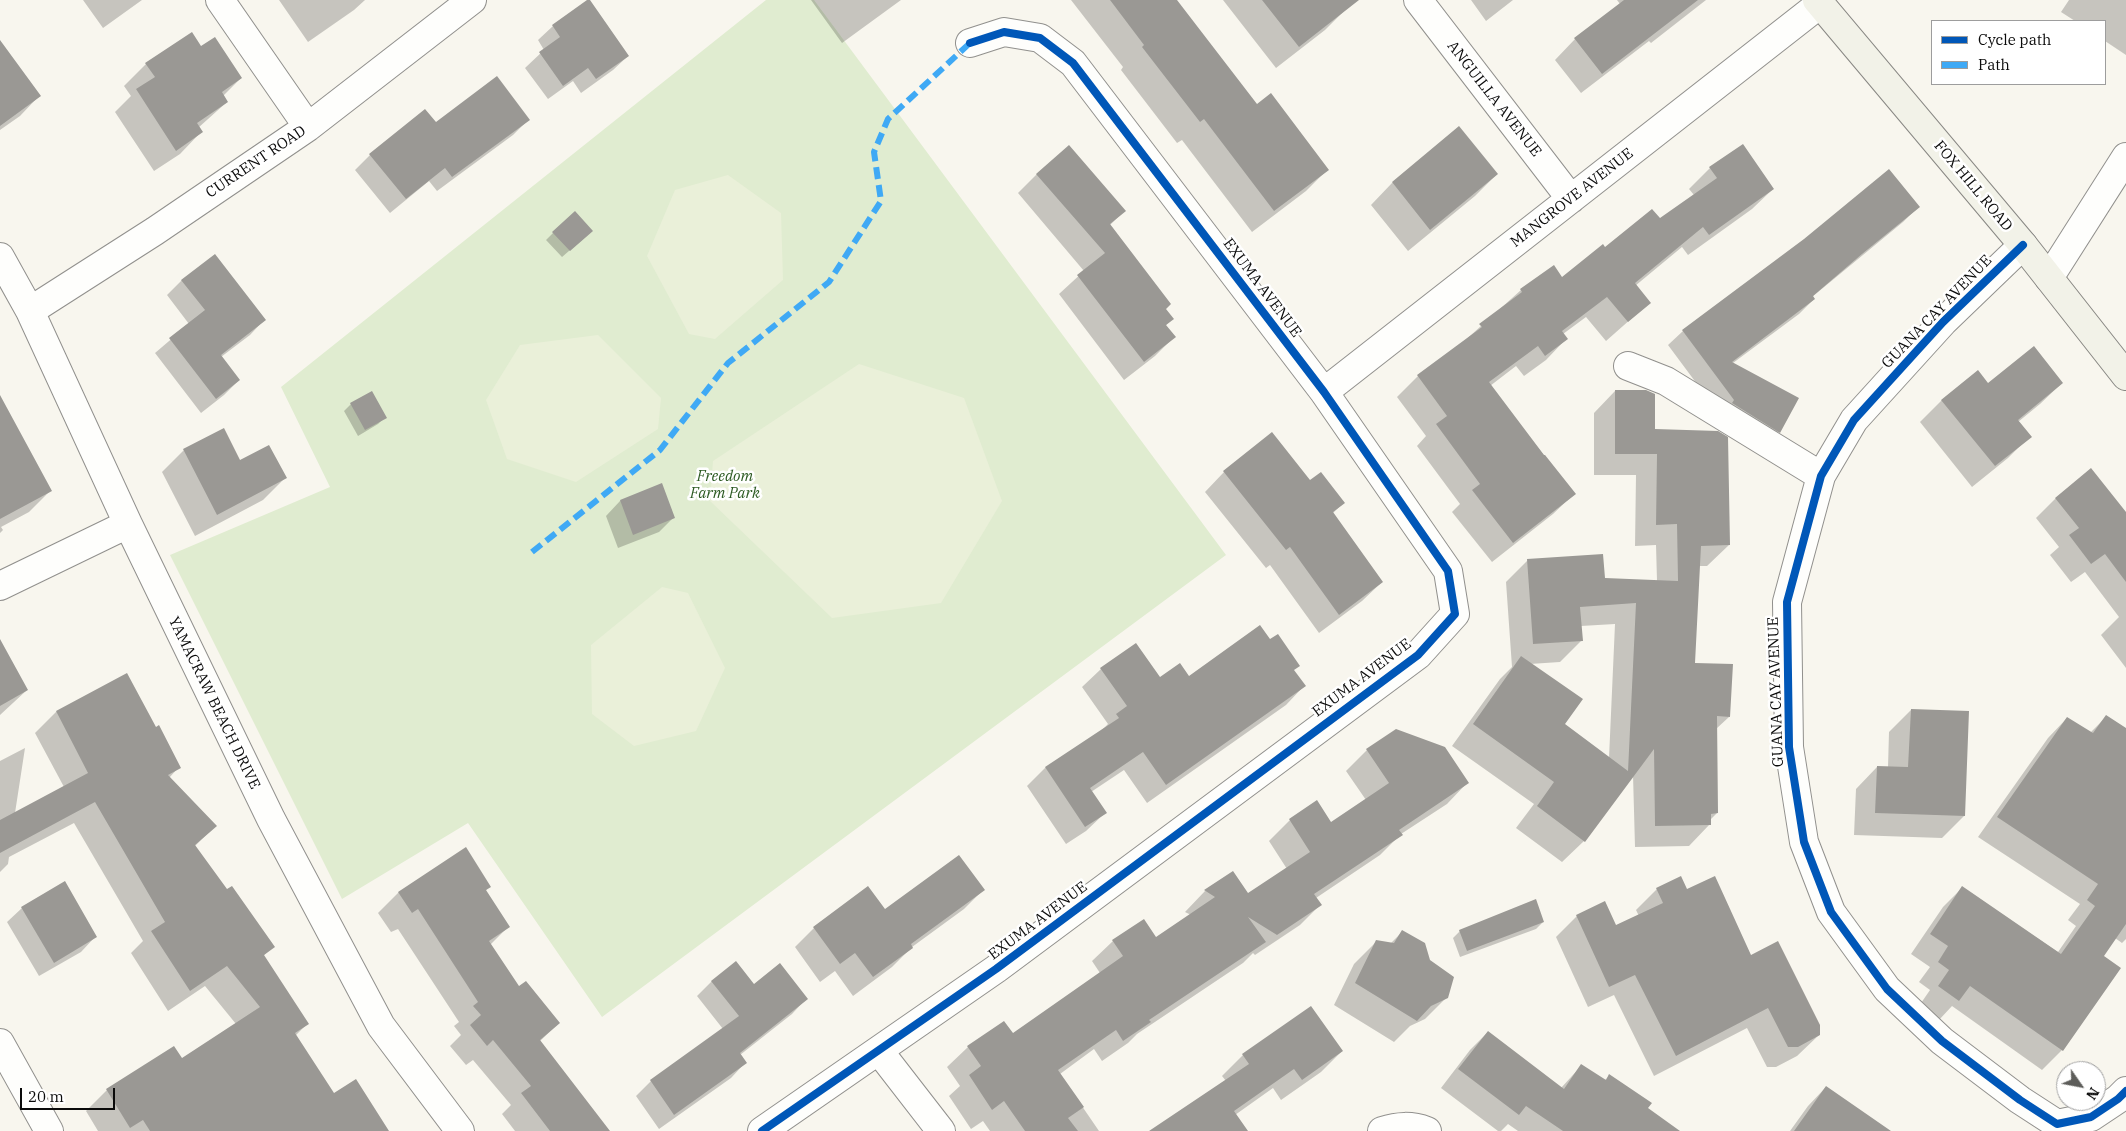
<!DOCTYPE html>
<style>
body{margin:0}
#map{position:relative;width:2126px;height:1131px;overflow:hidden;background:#f8f6ee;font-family:"IBM Plex Serif",serif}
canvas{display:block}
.legend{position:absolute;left:1931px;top:20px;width:175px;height:65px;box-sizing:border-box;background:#fff;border:1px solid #9d9d9d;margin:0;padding:6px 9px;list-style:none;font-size:15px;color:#0a0a0a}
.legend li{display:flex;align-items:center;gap:10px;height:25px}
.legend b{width:25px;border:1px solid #9d9d9d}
.north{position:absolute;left:2056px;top:1061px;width:50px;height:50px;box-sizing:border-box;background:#fff;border:1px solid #9d9d9d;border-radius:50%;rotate:123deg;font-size:14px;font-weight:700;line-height:20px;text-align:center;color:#0a0a0a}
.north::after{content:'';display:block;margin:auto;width:18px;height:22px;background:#5d5d5a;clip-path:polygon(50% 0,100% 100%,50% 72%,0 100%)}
.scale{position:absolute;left:20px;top:1088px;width:95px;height:22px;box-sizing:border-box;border:2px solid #0a0a0a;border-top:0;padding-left:6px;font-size:15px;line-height:18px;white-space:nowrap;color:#0a0a0a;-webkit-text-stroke:4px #fff;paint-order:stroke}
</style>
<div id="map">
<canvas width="2126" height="1131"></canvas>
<ul class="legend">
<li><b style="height:6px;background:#0057b8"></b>Cycle path</li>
<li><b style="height:6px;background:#3fa9f5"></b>Path</li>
</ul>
<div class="north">N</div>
<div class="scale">20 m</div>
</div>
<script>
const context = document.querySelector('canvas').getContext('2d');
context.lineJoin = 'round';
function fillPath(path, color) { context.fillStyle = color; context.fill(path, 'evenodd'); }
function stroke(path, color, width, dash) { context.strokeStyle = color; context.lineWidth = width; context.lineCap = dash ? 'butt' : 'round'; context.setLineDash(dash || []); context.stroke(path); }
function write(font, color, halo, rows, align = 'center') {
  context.font = font + ' "IBM Plex Serif",serif'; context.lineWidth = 5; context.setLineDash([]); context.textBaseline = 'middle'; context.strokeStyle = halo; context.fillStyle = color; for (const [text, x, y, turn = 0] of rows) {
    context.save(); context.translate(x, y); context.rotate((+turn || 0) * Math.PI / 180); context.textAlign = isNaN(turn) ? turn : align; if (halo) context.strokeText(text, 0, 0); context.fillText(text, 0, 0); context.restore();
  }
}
fillPath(new Path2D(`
 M766 0H814L1226 555 602 1017 468 823 342 899 170 555 330 487 281 387Z`), '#e0ecd0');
fillPath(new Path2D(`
 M728 175 781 213 783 280 715 339 689 334 647 256 675 190Z
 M598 335 661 398 658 429 576 482 507 459 486 400 520 345Z
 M859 364 964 398 1002 501 941 603 832 618 710 501 713 461Z
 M662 587 688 593 725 668 696 731 634 746 592 714 591 645Z`), '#eaf0d9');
fillPath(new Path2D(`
 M83 0H142L103 28Z
 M279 0H365L354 10 308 42Z
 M811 0H901L842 43Z
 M1071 0H1176L1257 106 1327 170 1306 191 1252 232 1182 140 1177 143 1121 70 1123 67Z
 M1223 0H1341L1347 8 1325 30 1276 68Z
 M1471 0H1513L1486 21Z
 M1617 0H1706L1651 43 1649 41 1581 93 1555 60 1575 39 1620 4Z
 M2069 0H2126V55L2105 41V21H2075L2061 12Z
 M553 26 628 56 613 70 581 93 573 81 548 99 525 68 544 50 538 40Z
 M0 42 39 96 20 116 0 130Z
 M201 48 241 78 223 96 227 102 198 128 201 132 180 154 154 171 115 112 131 96 124 86 146 64Z
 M425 111 435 123 528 120 513 135 437 191 429 181 390 213 355 170 370 155Z
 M1459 128 1497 174 1475 196 1408 251 1371 205 1392 183Z
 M1710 168 1773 189 1752 209 1688 255 1682 247 1635 286 1649 303 1606 341 1586 317 1563 334 1566 339 1546 360 1524 376 1516 366 1490 386 1574 494 1553 514 1492 562 1452 512 1460 504 1417 446 1426 436 1397 397 1418 376 1461 344 1521 290 1562 279 1605 249 1659 220 1694 195 1689 189Z
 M1037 174 1124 211 1110 225 1172 319 1165 326 1174 337 1155 356 1124 380 1059 294 1084 271 1018 193Z
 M1918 207 1903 222 1812 297 1814 299 1799 314 1733 363 1779 432 1764 446 1720 415 1668 345 1683 331Z
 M553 233 584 238 562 257 546 240Z
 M182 280 264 320 250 335 221 357 239 380 224 395 201 413 155 353 189 324 167 295Z
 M2062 383 2040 404 2018 422 2030 436 2008 458 1972 487 1920 422 1942 400 1988 384Z
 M1615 391 1654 430 1729 545 1707 566H1699L1694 664 1729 717 1716 729 1717 813 1710 820V824L1689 846 1635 847 1633 775 1584 841 1562 862 1516 828 1534 804 1452 746 1500 679 1512 667 1506 582 1528 560 1604 579 1657 581 1656 545 1635 546 1636 475H1594V413ZM1615 624 1609 758 1563 724 1530 664 1560 662 1582 640 1581 626Z
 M351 404 385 417 378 424 358 436 344 411Z
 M0 406 51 490 29 512 1 527 3 530 0 533Z
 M223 430 240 461 285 478 263 500 195 536 162 472 184 450Z
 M1272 434 1310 482 1344 502 1332 514 1382 582 1362 601 1319 633 1270 565 1266 568 1205 492 1224 472Z
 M2091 470 2126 514V668L2101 635 2119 617 2085 572 2071 582 2050 555 2059 547 2036 518 2055 499Z
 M661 485 674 517 659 532 618 548 606 516 620 501Z
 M0 649 27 690 0 715Z
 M1101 669 1160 679 1293 671 1304 686 1286 705 1147 803 1124 770 1091 792 1105 813 1086 831 1066 844 1027 786 1045 768 1101 731 1108 724 1082 687Z
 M127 675 155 728 179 767 169 778 215 826 195 846 227 891 273 947 263 956 307 1024 295 1036 333 1095 376 1131H98L86 1111 107 1090 181 1060 236 1024 205 986 168 1011 131 953 143 941 74 823 9 857 8 864 0 872V761L25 748 15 813 64 787 35 733 56 712Z
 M1911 710 1964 816 1942 838 1854 835 1856 789 1877 767H1888L1889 732Z
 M2106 717 2126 730V939L2122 943 2115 938 2102 956 2119 968 2062 1050 2042 1070 1952 1006 1939 1020 1919 1006 1930 990 1919 982 1930 967 1911 954 1943 907 1962 888 2058 952 2076 926 2068 920 2080 904 1978 837 2048 738 2067 718 2090 733Z
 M1367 750 1467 783 1447 804 1401 834 1380 855 1316 898 1320 905 1300 925 1255 955 1253 953 1243 963 1137 1034 1128 1043 1102 1061 1094 1049 1060 1074 1099 1131H990L983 1121 971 1129 949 1096 960 1086 947 1067 968 1047 1013 1035 1100 973 1092 961 1113 941 1155 939 1191 915 1185 912 1205 891 1233 872 1247 895 1287 869 1269 841 1290 820 1317 802 1331 823 1366 800 1346 771Z
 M465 849 490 886 485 891 508 927 490 945 519 988 559 1023 539 1042 608 1131H515L502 1114 511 1105 473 1060 466 1065 450 1046 461 1035 454 1026 459 1022 398 929 391 932 378 913 398 893Z
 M1657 889 1687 891 1751 956 1819 1035 1797 1056 1776 1067H1767L1747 1028 1654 1076 1614 995 1588 1007 1556 937 1577 916 1615 927 1639 916 1636 910Z
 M983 890 964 909 912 947 892 967 853 996 835 971 820 982 795 947 814 928Z
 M22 908 95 937 81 952 39 976 7 922Z
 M1543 922 1536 929 1460 957 1453 938 1460 931Z
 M1402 932 1429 961 1447 997 1425 1019 1410 1026 1394 1042 1334 1005 1354 964 1376 942 1390 944Z
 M712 981 754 985 806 999 792 1014 740 1055 745 1063 731 1078 659 1129 636 1096 651 1081 723 1029 697 996Z
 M1488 1032 1561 1088 1582 1065 1604 1081 1609 1076 1647 1108 1678 1131H1518L1508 1124 1501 1131H1498L1441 1088 1470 1050Z
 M1342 1051 1321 1072 1281 1100 1273 1088 1235 1115 1246 1131H1151L1226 1081 1222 1076 1243 1055Z
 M1826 1087 1889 1131H1790L1808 1106Z`), '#0003');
fillPath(new Path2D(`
 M587 0H590L629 56 596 79 588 68 563 86 539 52 560 37 552 25Z
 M1110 0H1177L1257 104 1271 93 1329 170 1274 211 1204 119 1200 122 1142 47 1144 45Z
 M1262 0H1359L1299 47Z
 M1624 0H1698L1602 74 1574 38Z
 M192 32 201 46 215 37 242 78 222 92 228 102 197 123 203 132 176 151 136 89 155 77 145 63Z
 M0 40 41 96 0 126Z
 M497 76 530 120 452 177 445 168 406 199 369 154 425 109 436 122Z
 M1459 126 1498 174 1430 230 1392 182Z
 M1743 144 1774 189 1709 235 1703 227 1635 283 1651 303 1628 322 1607 297 1562 331 1568 339 1545 356 1538 346 1489 382 1544 455H1545L1576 494 1513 543 1472 490 1480 484 1436 424 1447 416 1417 375 1482 327 1479 324 1522 292 1520 289 1554 265 1562 277 1603 244 1605 247 1652 209 1660 218 1717 178 1709 167Z
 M1069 145 1126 211 1110 224 1171 304 1166 309 1174 319 1166 325 1176 337 1144 362 1077 275 1105 253 1036 174Z
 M1889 169 1920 207 1862 254 1813 296 1815 299 1732 362 1799 398 1780 433 1732 403 1734 400 1682 330 1804 239Z
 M575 211 593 231 570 251 552 232Z
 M215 254 266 320 221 355 240 380 216 399 169 338 205 310 181 280Z
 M2034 346 2063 383 2018 420 2032 437 1995 466 1941 400 1978 370 1988 383Z
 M1615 390H1646L1655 394V429L1718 431 1728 437 1730 545 1701 546 1695 663 1733 664 1730 717 1717 716 1718 813 1711 814V825L1655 826 1654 749 1585 842 1537 806 1554 782 1473 724 1521 656 1583 699 1565 724 1628 771 1636 603 1580 607 1583 641 1533 644 1527 559 1603 554 1605 578 1678 581 1677 524 1656 525 1657 454H1615Z
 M372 391 387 418 365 430 350 403Z
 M0 395 52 491 0 519Z
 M224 428 240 460 269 445 287 478 217 515 183 449Z
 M1272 432 1310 480 1321 472 1345 503 1333 512 1383 582 1339 615 1290 547 1286 550 1223 471Z
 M2091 468 2126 512V582L2105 554 2091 564 2069 535 2079 528 2055 498Z
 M662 483 675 518 633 535 620 500Z
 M1260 625 1270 639 1278 634 1300 666 1294 670 1306 686 1166 785 1143 752 1090 788 1107 813 1085 827 1045 767 1119 718 1116 714 1127 706 1100 668 1136 643 1160 677 1180 663 1189 676Z
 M0 639 28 690 0 706Z
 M127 673 156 727 159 725 181 768 168 775 217 826 195 845 227 889 232 886 275 947 264 955 309 1024 295 1033 334 1093 356 1079 389 1131H150L143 1120 130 1128 106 1089 174 1046 182 1058 260 1007 227 966 190 991 151 931 165 922 95 802 0 853V820L88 773 56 711Z
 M1911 709 1969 711 1965 816 1875 813 1877 766 1908 767Z
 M2106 715 2126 728V924L2104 956 2121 968 2063 1051 1970 986 1959 1001 1938 986 1949 970 1938 962 1948 946 1930 934 1962 886 2061 954 2095 906 2087 900 2098 884 1997 817 2067 717 2093 733Z
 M1396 729 1445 747 1469 783 1399 830 1403 835 1314 894 1322 905 1277 935 1248 917 1266 942 1149 1020 1151 1022 1123 1041 1116 1030 1058 1070 1084 1107 1068 1118 1078 1131H1025L1004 1101 992 1110 969 1075 981 1066 967 1046 1004 1021 1013 1033 1123 956 1112 940 1144 919 1156 937 1215 897 1204 890 1233 871 1248 893 1310 852 1289 819 1317 800 1331 822 1389 783 1366 749Z
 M466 847 491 887 486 890 510 927 489 941 519 986 526 981 560 1023 540 1040 610 1131H550L521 1093 531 1086 493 1040 487 1046 470 1025 481 1015 473 1006 478 1002 418 909 412 913 398 892Z
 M959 855 985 890 911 944 913 948 873 977 855 953 840 964 813 927 868 886 885 909Z
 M1681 876 1687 889 1715 876 1751 955 1778 941 1820 1025V1035L1798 1047H1788L1768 1008 1676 1056 1635 975 1609 987 1576 915 1605 901 1616 925 1663 903 1656 888Z
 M65 881 97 937 54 963 21 907Z
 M1536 899 1544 922 1467 951 1459 930Z
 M1402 930 1425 943 1430 960 1454 977 1448 998 1431 1006 1417 1021 1355 983 1376 940 1394 943Z
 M736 961 754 984 780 963 808 999 740 1053 747 1063 674 1115 650 1080 739 1016 711 981Z
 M1311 1006 1343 1051 1302 1080 1294 1069 1234 1111 1248 1131H1149L1249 1064 1242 1054Z
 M1488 1031 1564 1089 1581 1064 1606 1080 1609 1074 1652 1103 1648 1108 1680 1131H1563L1526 1106 1519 1115 1458 1069Z
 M1826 1086 1891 1131H1794Z`), '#9a9894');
const minor = new Path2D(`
 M220 0 308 127
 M1418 0 1571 199
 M2023 245 1943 322 1854 420 1821 476 1787 602 1789 747 1804 842 1831 912 1887 989 1942 1041 2020 1100 2057 1124 2091 1117 2118 1099 2126 1091
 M0 257 30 311 128 524 271 819 381 1026 460 1131
 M2049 278 2126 157
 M30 311 155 231 308 127 472 0
 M1628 366 1666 381 1821 476
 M1324 392 1820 4
 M0 586 128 524
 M0 1043 49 1131
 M879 1051 941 1131
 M762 1131 996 969 1418 655 1455 614 1448 571 1324 392 1073 63 1040 38 1004 32 970 43
 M1382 1131C1398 1126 1411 1125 1427 1131`);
const secondary = new Path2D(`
 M1817 0 2023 245 2126 376`);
stroke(minor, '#91908d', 30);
stroke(secondary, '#888783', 30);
stroke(minor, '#fefefc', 28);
stroke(secondary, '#f2f2e8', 28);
stroke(new Path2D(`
 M532 552 660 450 728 363 829 282 881 201 874 152 888 119 970 43`), '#3fa9f5', 6, [12, 6]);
stroke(new Path2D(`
 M2023 245 1943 322 1854 420 1821 476 1787 602 1789 747 1804 842 1831 912 1887 989 1942 1041 2020 1100 2057 1124 2091 1117 2118 1099 2126 1091
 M762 1131 996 969 1418 655 1455 614 1448 571 1324 392 1073 63 1040 38 1004 32 970 43`), '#0057b8', 8);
write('15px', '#0a0a0a', '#fff', [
 ["ANGUILLA AVENUE",1494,99,52],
 ["CURRENT ROAD",256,162,-34],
 ["FOX HILL ROAD",1973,186,50],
 ["MANGROVE AVENUE",1572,198,-38],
 ["EXUMA AVENUE",1262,288,53],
 ["GUANA CAY AVENUE",1937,312,-46],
 ["EXUMA AVENUE",1362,678,-37],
 ["GUANA CAY AVENUE",1776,692,-92],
 ["YAMACRAW BEACH DRIVE",214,703,64],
 ["EXUMA AVENUE",1038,921,-37]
]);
write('italic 15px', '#2c5a22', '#fff', [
 ["Freedom",725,477],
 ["Farm Park",725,494]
]);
</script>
